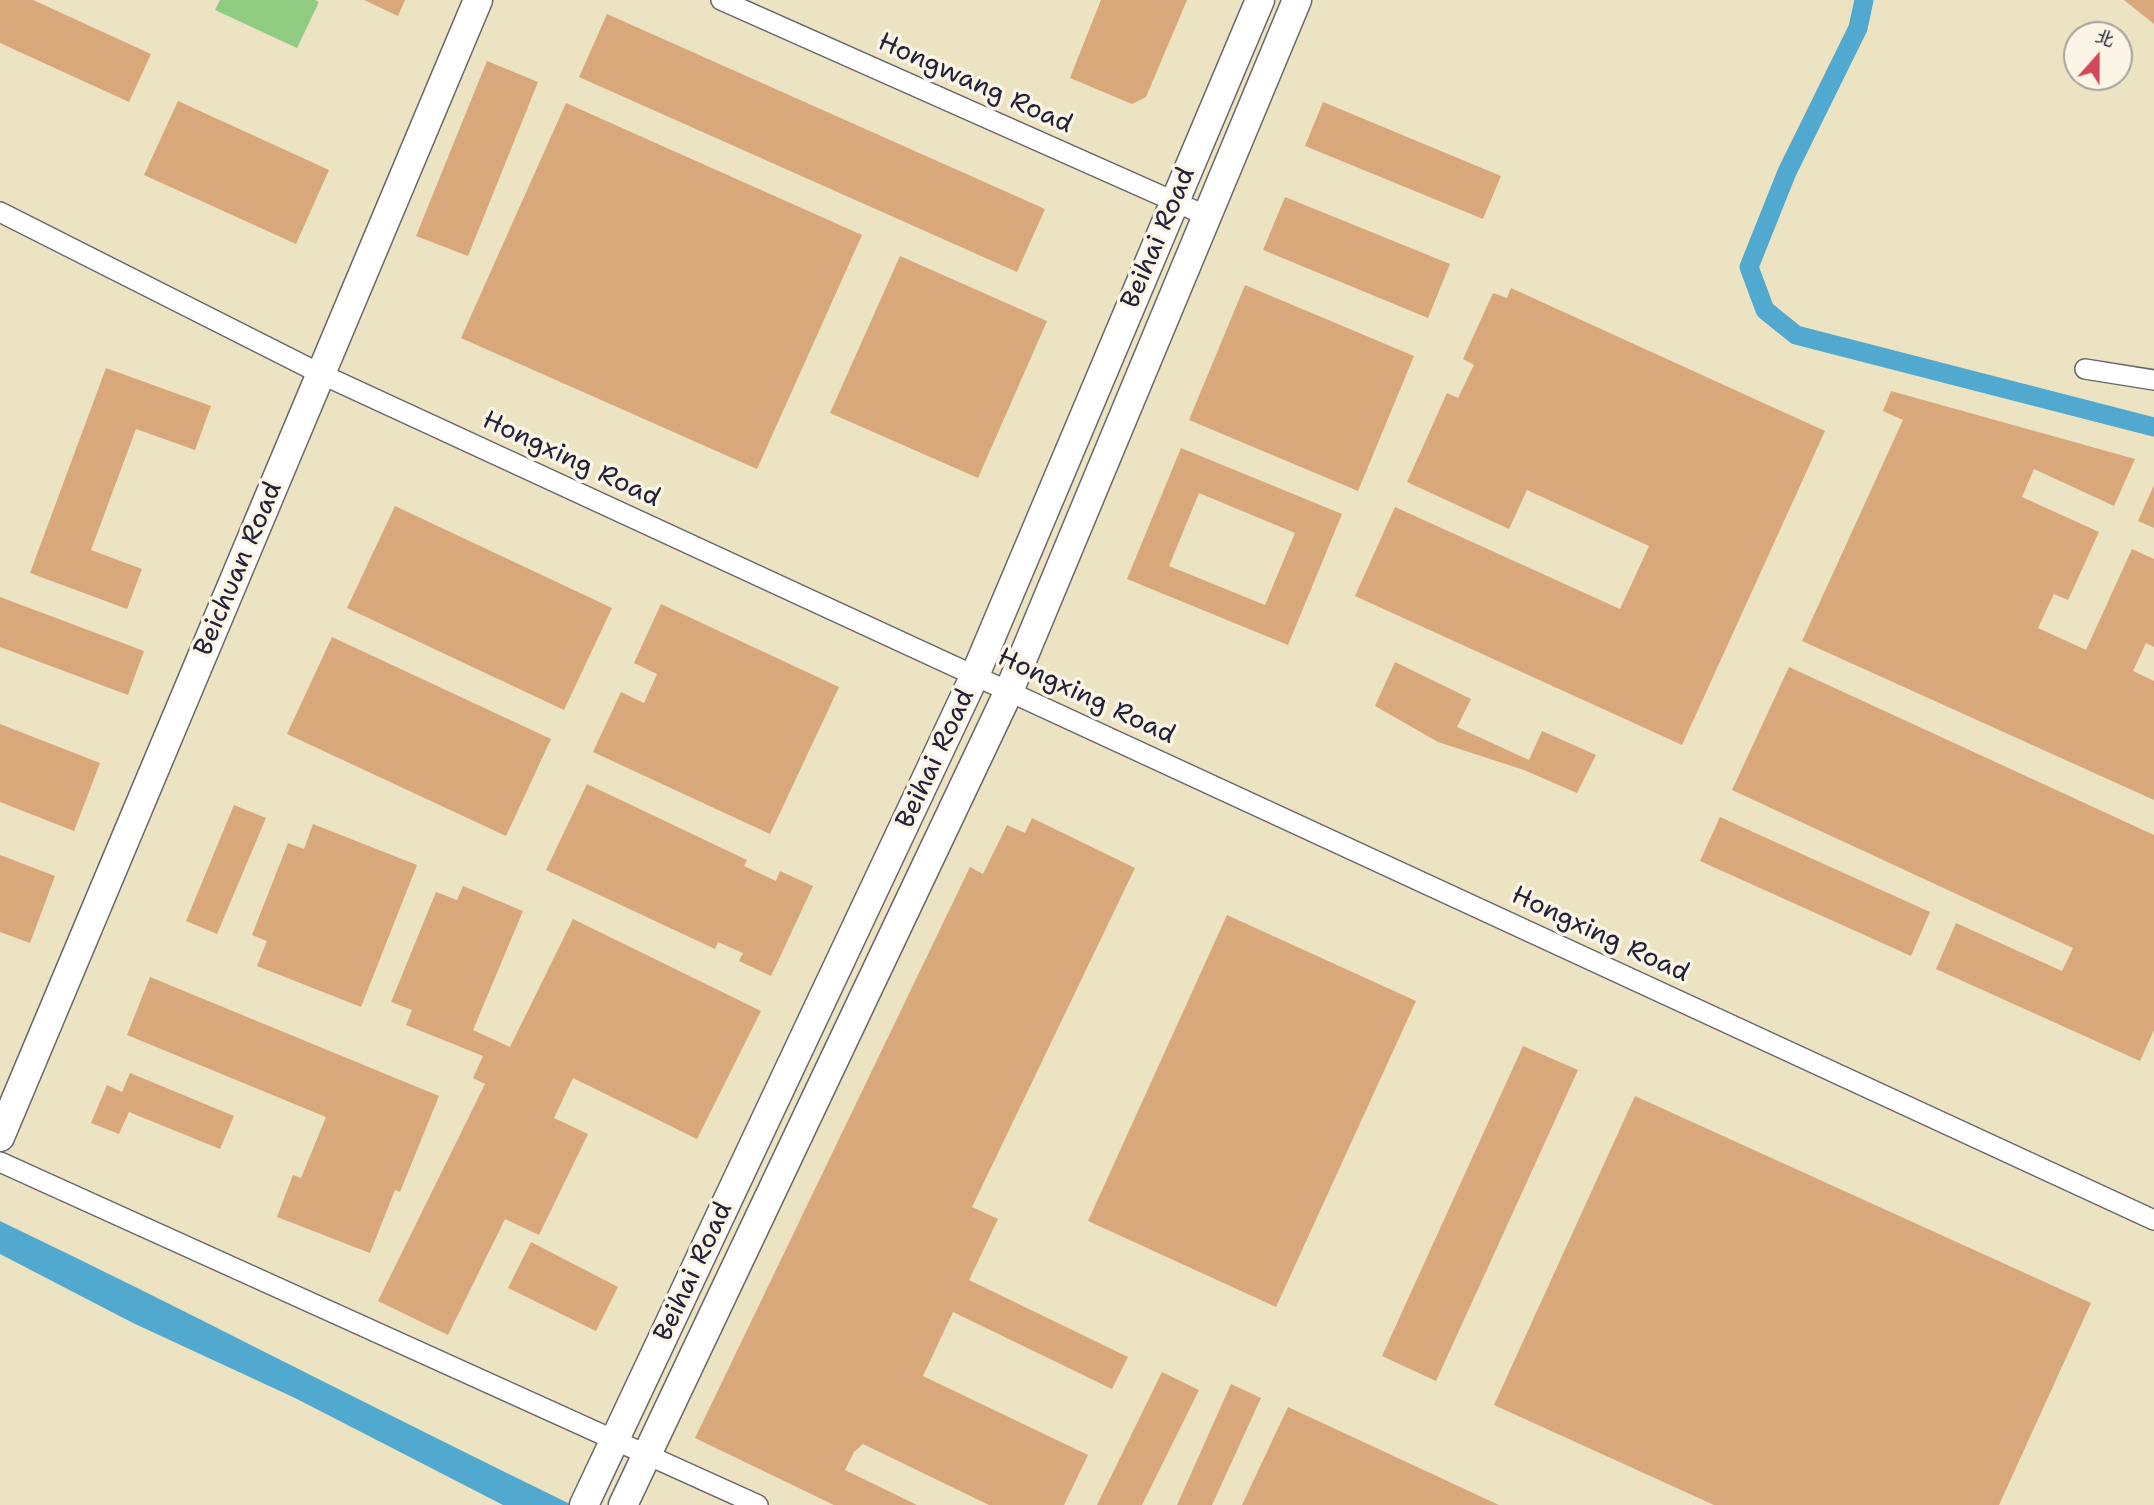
<!DOCTYPE html>
<meta charset="utf-8">
<style>
body{margin:0}
#map{position:relative;width:2154px;height:1505px;overflow:hidden;background:#ebe3c2;font-family:"Shantell Sans","LXGW WenKai TC",sans-serif}
canvas{display:block}
.north{position:absolute;left:2063px;top:21px;width:70px;height:70px;box-sizing:border-box;background:#fcf5e5;border:2px solid #a5a1a1;border-radius:50%;rotate:21deg;font-size:19px;font-weight:700;line-height:28px;text-align:center;color:#22223b}
.north::after{content:'';display:block;margin:auto;width:24px;height:32px;background:#d1495b;clip-path:polygon(50% 0,100% 100%,50% 72%,0 100%)}
</style>
<div id="map">
<canvas width="2154" height="1505"></canvas>
<div class="north">北</div>
</div>
<script>
const context = document.querySelector('canvas').getContext('2d');
context.lineJoin = 'round';
function fillPath(path, color) { context.fillStyle = color; context.fill(path, 'evenodd'); }
function stroke(path, color, width, dash) { context.strokeStyle = color; context.lineWidth = width; context.lineCap = dash ? 'butt' : 'round'; context.setLineDash(dash || []); context.stroke(path); }
function write(font, color, halo, rows, align = 'center') {
  context.font = font + ' "Shantell Sans",sans-serif'; context.lineWidth = 7; context.setLineDash([]); context.textBaseline = 'middle'; context.strokeStyle = halo; context.fillStyle = color; for (const [text, x, y, turn = 0] of rows) {
    context.save(); context.translate(x, y); context.rotate((+turn || 0) * Math.PI / 180); context.textAlign = isNaN(turn) ? turn : align; if (halo) context.strokeText(text, 0, 0); context.fillText(text, 0, 0); context.restore();
  }
}
fillPath(new Path2D(`
 M220 0H315L319 2 297 48 215 10Z`), '#8fcc82');
fillPath(new Path2D(`
 M0 1221C192 1313 380 1412 572 1505H503L295 1398 133 1323 0 1254Z`), '#52a9cf');
stroke(new Path2D(`
 M1864 0 1858 28 1787 172 1749 267 1765 310 1796 335 2154 427`), '#52a9cf', 19);
fillPath(new Path2D(`
 M0 0H33L151 54 129 102 0 43Z
 M364 0H405L398 16Z
 M1101 0H1187L1146 97 1132 104 1070 78Z
 M2124 0H2154V24Z
 M607 14 1045 209 1017 272 579 77Z
 M487 61 538 82 468 256 416 236Z
 M178 101 329 170 296 244 144 175Z
 M1323 102 1501 176 1483 219 1305 146Z
 M566 103 862 235 757 469 461 338Z
 M1285 197 1450 264 1428 318 1263 250Z
 M900 256 1047 321 978 478 830 413Z
 M1245 285 1414 356 1358 491 1189 420Z
 M1511 288 1825 431 1682 745 1355 596 1395 507 1620 609 1649 546 1527 490 1509 529 1407 482 1447 393 1458 398 1474 365 1463 359 1493 293 1507 298Z
 M106 368 211 406 195 450 136 429 91 550 142 569 127 609 30 573Z
 M1891 391 2135 459 2114 506 2034 469 2022 497 2099 532 2068 600 2054 594 2038 628 2086 650 2132 549 2154 559V647L2146 643 2133 671 2154 681V800L1802 641 1903 420 1883 411Z
 M1181 448 1342 514 1288 645 1127 579ZM1199 493 1295 533 1265 605 1169 566Z
 M2154 485V528L2138 521Z
 M395 506 612 608 564 710 347 608Z
 M0 597 144 651 128 695 0 647Z
 M661 604 839 687 770 834 593 752 621 692 644 703 657 674 634 663Z
 M332 637 551 739 506 836 287 734Z
 M1395 662 1471 699 1457 727 1529 760 1542 731 1596 755 1577 793 1524 770 1438 742 1375 706Z
 M1789 667 2154 835V1030L2140 1061 1936 969 1956 923 2062 971 2073 948 1732 790Z
 M0 724 100 763 74 831 0 802Z
 M587 784 747 860 744 866 776 881 780 871 813 886 771 976 739 961 743 953 718 942 715 949 546 870Z
 M234 805 266 818 217 934 186 921Z
 M1720 817 1930 912 1911 956 1700 861Z
 M1032 818 1135 868 972 1207 998 1219 969 1280 1128 1357 1112 1389 953 1312 923 1376 1088 1455 1064 1505H989L863 1444 854 1452 845 1470 917 1505H834L695 1438 970 867 983 874 1007 825 1025 833Z
 M313 824 417 865 361 1007 257 966 267 941 252 935 288 843 304 849Z
 M0 855 55 876 30 943 0 932Z
 M463 886 523 911 473 1030 510 1047 573 919 761 1011 697 1139 573 1078 554 1118 588 1134 539 1235 505 1219 448 1335 378 1301 485 1084 473 1078 483 1056 406 1025 412 1010 391 1002 436 892 457 900Z
 M1227 915 1416 1001 1276 1307 1088 1221Z
 M150 977 439 1096 400 1192 395 1190 370 1253 277 1217 293 1175 301 1178 326 1117 127 1035Z
 M1523 1046 1578 1070 1436 1381 1382 1356Z
 M130 1073 234 1116 220 1149 129 1112 119 1134 91 1123 107 1085 122 1092Z
 M1635 1096 2091 1303 1999 1505H1714L1494 1405Z
 M531 1242 618 1287 596 1331 508 1288Z
 M1162 1372 1199 1390 1142 1505H1097Z
 M1231 1384 1261 1398 1212 1505H1177Z
 M1288 1407 1499 1505H1242Z`), '#d9a87a');
const street = new Path2D(`
 M721 0 1207 216
 M0 212 321 374 2154 1220
 M2085 369 2154 380
 M0 1162 758 1505`);
const secondary = new Path2D(`
 M0 1137 478 0
 M584 1505 975 675 1260 0
 M623 1505 1009 691 1297 0`);
stroke(street, '#68666a', 22);
stroke(secondary, '#68666a', 31);
stroke(street, '#fff', 19);
stroke(secondary, '#fff', 28);
write('26px', '#22223b', '#fcf5e5', [
 ["Hongwang Road",975,84,24],
 ["Beihai Road",1159,238,-67],
 ["Hongxing Road",571,460,25],
 ["Beichuan Road",239,569,-67],
 ["Hongxing Road",1086,697,25],
 ["Beihai Road",936,759,-65],
 ["Hongxing Road",1600,935,25],
 ["Beihai Road",694,1272,-65]
]);
</script>
